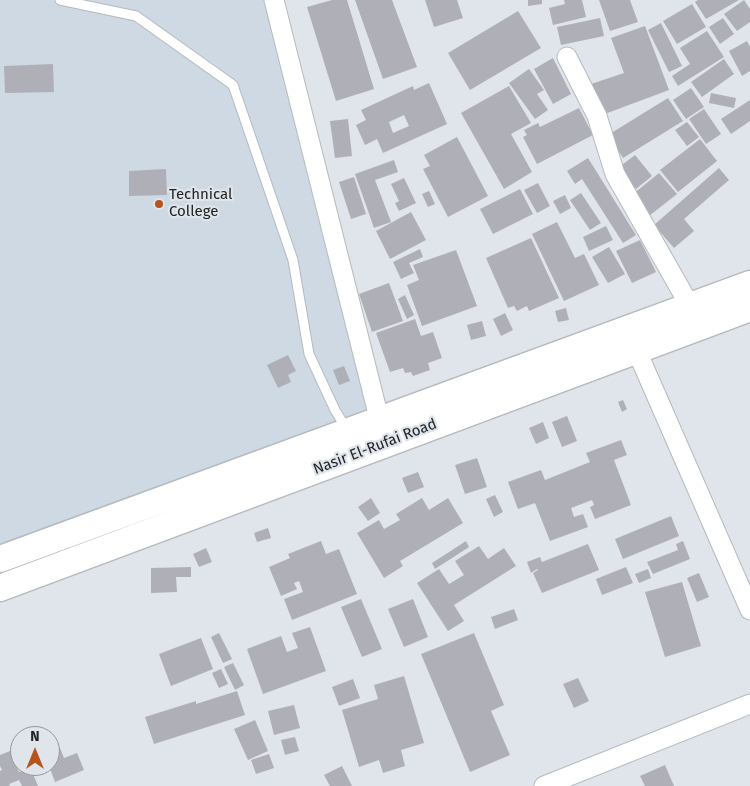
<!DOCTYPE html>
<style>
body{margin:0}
#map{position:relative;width:750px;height:786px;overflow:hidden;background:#dfe5ea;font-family:"Fira Sans",sans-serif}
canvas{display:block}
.north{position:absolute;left:10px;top:726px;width:50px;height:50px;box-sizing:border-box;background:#dfe5ea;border:1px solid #93989c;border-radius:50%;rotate:0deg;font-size:14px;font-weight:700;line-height:20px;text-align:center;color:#222426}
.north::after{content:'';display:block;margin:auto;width:18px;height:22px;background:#b7541d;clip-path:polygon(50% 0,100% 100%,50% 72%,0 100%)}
</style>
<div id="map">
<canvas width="750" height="786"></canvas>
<div class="north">N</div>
</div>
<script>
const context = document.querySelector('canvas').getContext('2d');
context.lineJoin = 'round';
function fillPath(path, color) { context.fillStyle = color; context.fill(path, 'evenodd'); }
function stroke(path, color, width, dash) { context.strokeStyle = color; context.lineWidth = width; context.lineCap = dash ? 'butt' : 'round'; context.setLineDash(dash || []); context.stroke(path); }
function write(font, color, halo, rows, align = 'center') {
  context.font = font + ' "Fira Sans",sans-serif'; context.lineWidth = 4.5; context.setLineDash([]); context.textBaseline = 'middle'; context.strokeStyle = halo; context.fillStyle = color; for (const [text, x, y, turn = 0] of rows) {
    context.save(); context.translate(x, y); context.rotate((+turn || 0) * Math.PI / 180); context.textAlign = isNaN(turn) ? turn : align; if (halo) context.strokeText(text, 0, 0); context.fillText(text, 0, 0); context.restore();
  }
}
fillPath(new Path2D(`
 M0 0H267L371 408 0 544Z`), '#ced9e4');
fillPath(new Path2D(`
 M332 0H347L374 89 336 101 307 7Z
 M355 0H392L417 67 383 79Z
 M425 0H457L463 18 434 27Z
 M528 0H542V4L528 6Z
 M564 0H582L586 17 553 25 549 8 565 4Z
 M599 0H630L638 22 610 31Z
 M698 0H739L706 19 695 2Z
 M744 0 750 9V22L737 31 724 14Z
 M692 4 706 27 677 44 663 21Z
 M518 11 541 48 470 90 448 53Z
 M600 18 604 36 561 45 557 27Z
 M723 18 734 34 720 44 709 27Z
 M661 23 682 66 669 72 648 30Z
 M645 26 669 90 602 115 591 84 624 73 611 38Z
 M707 31 724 57 678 86 672 76 690 64 680 48Z
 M747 41 750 47V71L742 76 729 51Z
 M553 58 571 94 553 104 534 69Z
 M724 59 734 74 702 97 691 82Z
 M53 64 54 92 5 93 4 66Z
 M529 69 544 90 537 94 548 110 535 119 509 83Z
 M429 83 447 124 383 153 377 139 365 145 356 125 366 120 361 110 413 86 414 90ZM404 115 409 126 393 133 389 122Z
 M509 86 531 123 511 134 532 172 504 189 461 113Z
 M691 88 704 107 686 119 673 100Z
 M711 93 736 98 734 108 709 103Z
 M668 98 683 121 623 158 608 135Z
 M750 100V121L731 134 721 119Z
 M579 108 593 135 537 164 523 137 527 135 524 130 538 123 540 127Z
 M704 109 721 134 706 144 689 119Z
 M348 119 352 156 335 158 330 121Z
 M687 122 699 137 687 146 675 130Z
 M457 137 488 196 448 217 423 169 430 166 424 155Z
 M700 139 717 161 678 192 660 170Z
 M635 155 652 176 636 189 618 168Z
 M588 158 636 235 623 243 582 179 575 184 567 171Z
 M394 160 398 172 375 180 391 222 374 228 355 174Z
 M719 168 729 180 684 219 694 231 674 248 654 225Z
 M166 169 167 195 129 196V171Z
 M659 173 677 194 649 216 632 195Z
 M354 177 366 214 351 219 339 182Z
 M404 178 416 203 399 211 395 203 399 201 391 184Z
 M538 183 550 206 537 213 524 190Z
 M520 189 533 214 493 234 480 209Z
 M429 191 435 204 428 207 422 194Z
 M581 193 601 223 590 230 570 200Z
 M565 195 571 208 560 214 553 201Z
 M411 212 426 240 390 259 376 231Z
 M557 222 575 258 584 254 599 285 564 301 532 234Z
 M606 226 613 240 589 251 583 237Z
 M531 238 559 298 529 311 527 306 517 311 514 306 508 308 486 258Z
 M640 240 656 272 632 283 616 251Z
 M609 247 625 274 608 283 592 257Z
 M420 249 423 257 409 263 414 273 401 279 393 262Z
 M456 250 477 306 422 326 407 285 419 280 413 265Z
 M389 283 403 321 372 332 359 294Z
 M405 295 414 315 407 319 398 299Z
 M566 308 569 320 558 322 555 311Z
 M505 313 513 330 501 336 493 319Z
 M415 319 421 336 433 332 442 358 428 363 430 370 413 376 411 372 405 373 403 368 390 372 376 333Z
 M482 321 486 336 471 340 467 325Z
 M288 355 296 371 288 375 291 382 278 388 267 365Z
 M344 366 350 381 339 385 333 370Z
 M623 400 627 409 622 412 618 402Z
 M567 416 577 441 562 447 552 422Z
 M543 422 549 438 536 444 529 428Z
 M621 440 627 455 614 460 631 505 595 519 590 507 594 505 592 500 571 508 574 517 583 514 588 527 550 541 535 503 518 509 508 482 541 470 545 480 590 462 586 453Z
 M477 458 487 487 465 494 455 465Z
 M418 472 424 487 408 493 402 478Z
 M495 495 503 512 494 517 486 499Z
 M371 498 380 513 368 521 358 507Z
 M422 498 429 510 448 498 463 523 400 561 403 566 384 578 357 533 379 520 384 529 400 520 396 514Z
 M671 516 679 536 623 559 615 539Z
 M268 528 271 538 257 542 254 533Z
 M321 541 326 554 339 549 357 594 292 620 284 599 303 592 299 581 294 583 297 589 281 596 269 567 290 558 288 554Z
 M466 541 469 547 435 569 432 563Z
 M683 541 690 559 653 574 647 562 678 550 676 544Z
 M588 544 599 570 542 593 533 573 538 570 537 569 531 573 527 562 540 557 542 562Z
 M479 546 488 559 504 548 516 566 454 605 464 621 448 631 417 583 439 569 449 584 464 575 455 561Z
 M206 548 212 562 199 567 193 554Z
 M191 567V577H176L177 592 151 593V568Z
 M626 567 633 583 602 595 596 579Z
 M648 569 651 578 639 583 635 574Z
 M699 573 709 597 697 602 687 578Z
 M682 582 701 646 665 657 645 592Z
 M361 599 382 649 362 657 341 607Z
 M413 599 428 637 404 647 388 609Z
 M514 609 518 620 495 629 491 617Z
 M310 627 326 671 263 694 247 649 281 636 287 652 298 648 292 633Z
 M219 633 232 659 223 663 211 637Z
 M474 633 504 705 491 711 510 755 470 772 421 654Z
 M201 638 213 669 171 686 159 654Z
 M233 663 244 685 235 690 224 667Z
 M221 669 228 684 219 688 212 673Z
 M404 676 424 743 401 750 405 766 383 773 379 760 359 767 342 710 378 699 374 685Z
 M578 678 589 701 574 708 563 684Z
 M353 679 360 698 339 706 332 687Z
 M237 691 245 715 154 744 145 717 196 701V704Z
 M294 705 300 728 274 735 268 711Z
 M255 720 268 751 248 760 234 729Z
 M295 737 299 751 285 755 281 740Z
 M60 748 64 758 77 753 84 770 55 782 49 766 50 752Z
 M10 751 19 772 30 767 38 786H22L19 780 9 784 10 786H0V771L2 770 0 766V755Z
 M269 754 274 768 256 774 251 760Z
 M665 765 674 786H645L640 776Z
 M342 766 352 786H330L324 775Z`), '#afb0b7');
const lane = new Path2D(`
 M60 0 136 16 233 85 293 260 309 354 335 410 347 430`);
const street = new Path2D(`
 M274 0 379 418
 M567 57 597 116 615 174 690 306
 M636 349 750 610
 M544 786 750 704`);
const secondary = new Path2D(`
 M0 559 750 284
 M0 588 750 308`);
stroke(lane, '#b5babf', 11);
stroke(street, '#b5babf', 21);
stroke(secondary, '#b5babf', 29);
stroke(lane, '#fff', 9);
stroke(street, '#fff', 19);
stroke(secondary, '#fff', 26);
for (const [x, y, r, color] of [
 [159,204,5,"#b7541d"]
]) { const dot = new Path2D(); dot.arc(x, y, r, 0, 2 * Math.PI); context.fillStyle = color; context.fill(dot); stroke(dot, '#dfe5ea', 2); }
write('15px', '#222426', '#dfe5ea', [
 ["Technical",169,195],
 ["College",169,212]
], 'left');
write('15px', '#222426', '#dfe5ea', [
 ["Nasir El-Rufai Road",375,447,-21]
]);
</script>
